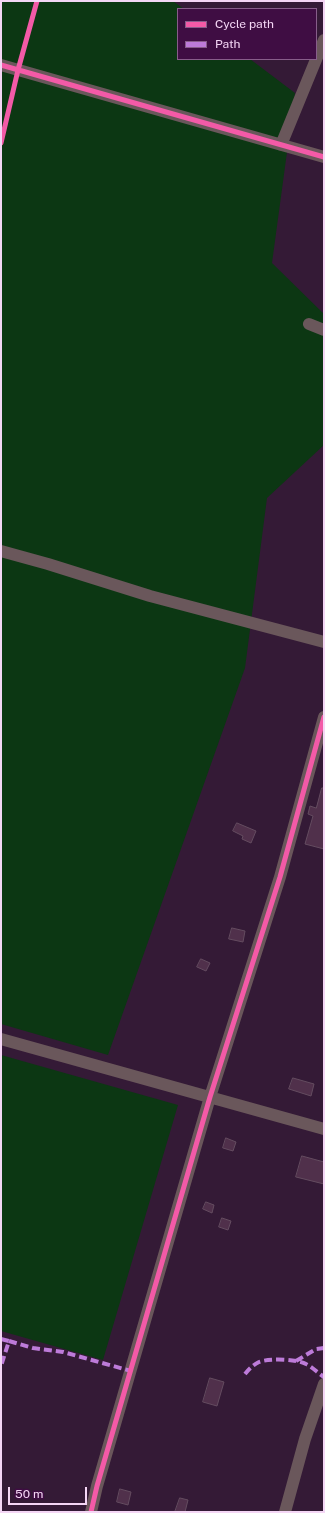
<!DOCTYPE html>
<style>
body{margin:0}
#map{position:relative;width:325px;height:1513px;overflow:hidden;background:#341a36;font-family:"Public Sans",sans-serif}
canvas{display:block}
.frame{position:absolute;inset:0;border:2px solid #f4d6f5;pointer-events:none}
.legend{position:absolute;left:177px;top:8px;width:140px;height:52px;box-sizing:border-box;background:#3f0d43;border:1px solid #875d8a;margin:0;padding:5px 7px;list-style:none;font-size:12px;color:#f4d6f5}
.legend li{display:flex;align-items:center;gap:8px;height:20px}
.legend b{width:20px;border:1px solid #875d8a}
.scale{position:absolute;left:8px;top:1487px;width:79px;height:18px;box-sizing:border-box;border:2px solid #f4d6f5;border-top:0;padding-left:5px;font-size:12px;line-height:14px;white-space:nowrap;color:#f4d6f5;-webkit-text-stroke:3px #3f0d43;paint-order:stroke}
</style>
<div id="map">
<canvas width="325" height="1513"></canvas>
<div class="frame"></div>
<ul class="legend">
<li><b style="height:5px;background:#f35aa7"></b>Cycle path</li>
<li><b style="height:5px;background:#bd7bd9"></b>Path</li>
</ul>
<div class="scale">50 m</div>
</div>
<script>
const context = document.querySelector('canvas').getContext('2d');
context.lineJoin = 'round';
function fillPath(path, color) { context.fillStyle = color; context.fill(path, 'evenodd'); }
function stroke(path, color, width, dash) { context.strokeStyle = color; context.lineWidth = width; context.lineCap = dash ? 'butt' : 'round'; context.setLineDash(dash || []); context.stroke(path); }
fillPath(new Path2D(`
 M1 1H173L184 9H178V59H250L295 93 272 263 324 314V445L267 498 245 668 108 1055 1 1024Z
 M1 1055 178 1105 103 1360 1 1331Z`), '#0c3713');
const building = new Path2D(`
 M322 788H324V849L305 844 313 816 308 814 310 806 316 808Z
 M237 823 256 831 251 843 242 839 243 836 233 831Z
 M232 928 245 931 243 942 229 939Z
 M201 959 210 963 206 971 197 967Z
 M293 1078 314 1084 311 1096 289 1089Z
 M226 1138 236 1142 233 1151 223 1148Z
 M302 1156 324 1162V1184L296 1177Z
 M206 1202 214 1205 212 1213 203 1209Z
 M222 1218 231 1221 228 1230 219 1227Z
 M210 1378 224 1382 217 1406 203 1402Z
 M120 1489 131 1492 128 1505 117 1502Z
 M180 1498 188 1500 185 1512H175Z`);
fillPath(building, '#50304b');
stroke(building, '#644c60', 1);
stroke(new Path2D(`
 M1 65 324 157
 M281 145 324 40
 M309 324 324 330
 M1 551 48 564 150 596 324 642
 M1 1039 324 1129
 M91 1512 97 1486 210 1097 280 877 324 717
 M285 1512 305 1439 324 1384`), '#6a575b', 12);
stroke(new Path2D(`
 M1 1339 9 1341 1 1366
 M9 1341 33 1348 63 1352 131 1371
 M296 1361 316 1349 324 1348
 M245 1374C249 1369 253 1365 259 1362 269 1358 297 1359 306 1364 312 1367 318 1373 324 1377`), '#bd7bd9', 4, [8, 4]);
stroke(new Path2D(`
 M1 65 324 157
 M1 143 18 70 37 1
 M91 1512 97 1486 210 1097 280 877 324 717`), '#f35aa7', 5);
</script>
